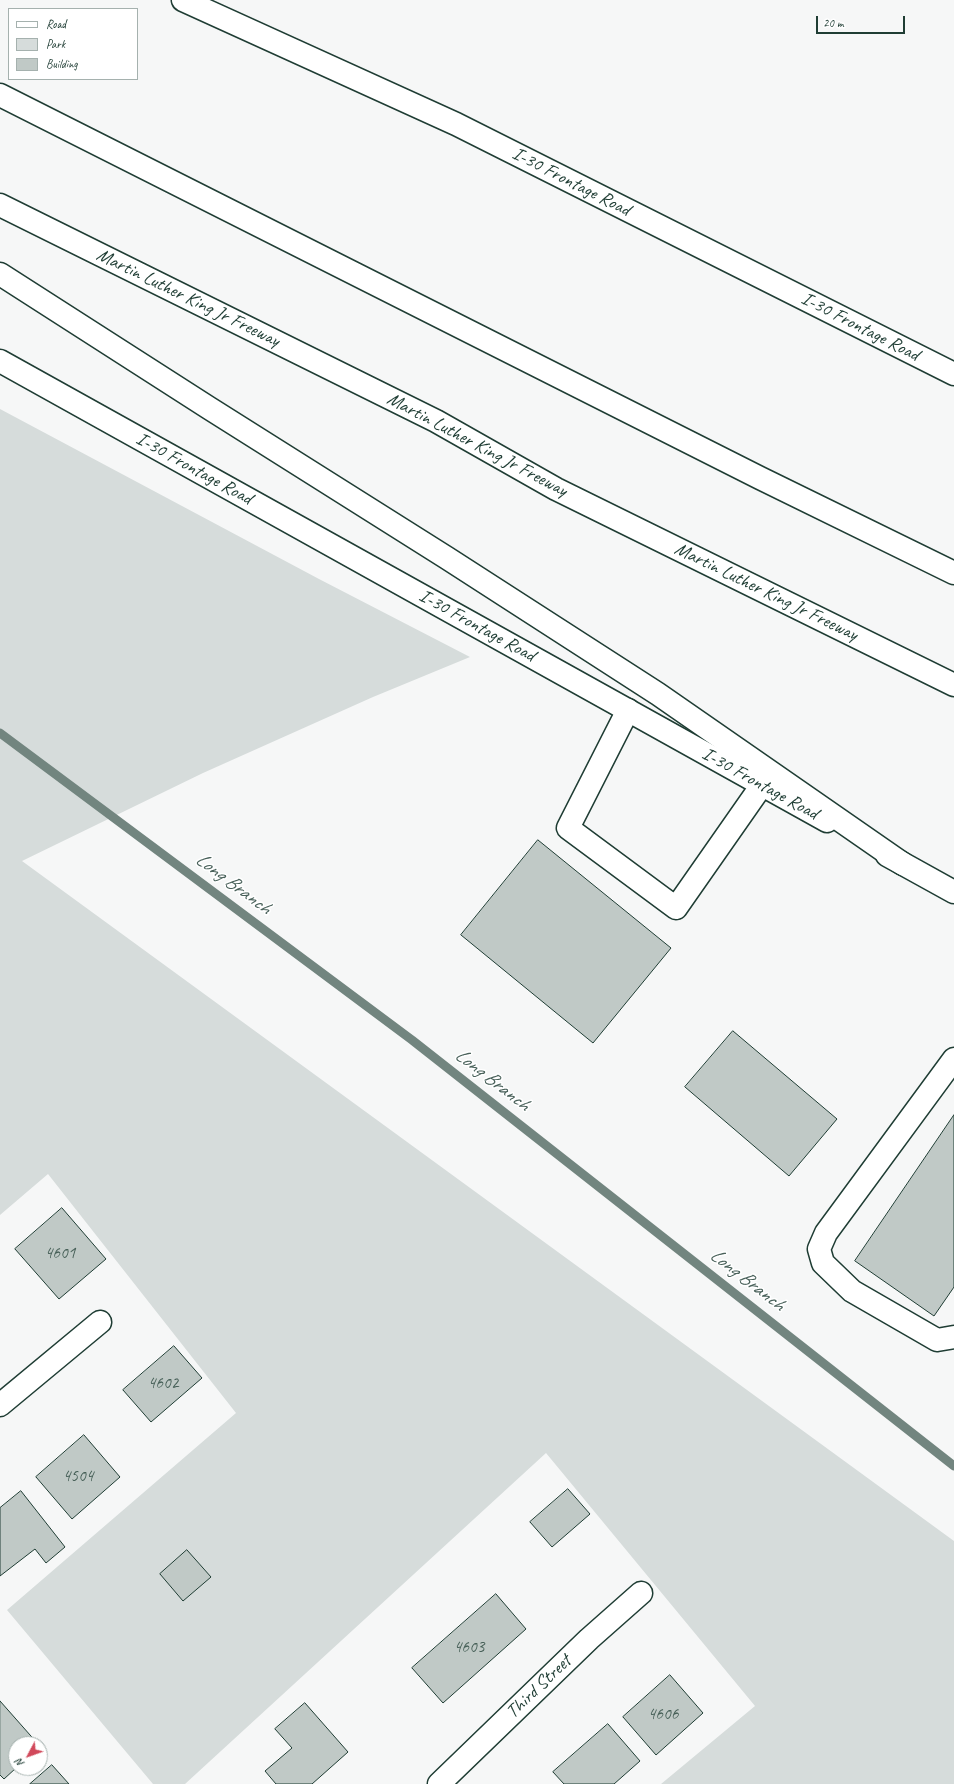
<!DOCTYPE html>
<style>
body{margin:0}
#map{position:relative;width:954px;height:1784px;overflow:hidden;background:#f6f7f7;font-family:Caveat,sans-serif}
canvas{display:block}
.legend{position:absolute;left:8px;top:8px;width:130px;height:72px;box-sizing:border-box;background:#fff;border:1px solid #a5b1ae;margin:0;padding:5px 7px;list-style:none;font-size:12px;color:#1f3d34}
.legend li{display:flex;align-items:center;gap:8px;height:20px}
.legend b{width:20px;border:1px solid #a5b1ae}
.north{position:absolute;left:8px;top:1736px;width:40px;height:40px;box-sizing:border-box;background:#fff;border:1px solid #a5b1ae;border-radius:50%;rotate:229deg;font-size:11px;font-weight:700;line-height:16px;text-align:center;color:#1f3d34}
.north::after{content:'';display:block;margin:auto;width:14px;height:18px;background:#d1495b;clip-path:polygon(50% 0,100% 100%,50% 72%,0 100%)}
.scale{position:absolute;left:816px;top:16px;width:89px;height:18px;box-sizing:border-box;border:2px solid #1f3d34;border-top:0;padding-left:5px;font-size:12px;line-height:14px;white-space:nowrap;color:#1f3d34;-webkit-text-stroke:3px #fff;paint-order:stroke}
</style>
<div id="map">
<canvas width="954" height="1784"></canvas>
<ul class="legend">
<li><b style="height:5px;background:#fff"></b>Road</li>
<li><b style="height:11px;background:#d6dcdb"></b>Park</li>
<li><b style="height:11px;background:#c0c9c6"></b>Building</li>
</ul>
<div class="north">N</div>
<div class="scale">20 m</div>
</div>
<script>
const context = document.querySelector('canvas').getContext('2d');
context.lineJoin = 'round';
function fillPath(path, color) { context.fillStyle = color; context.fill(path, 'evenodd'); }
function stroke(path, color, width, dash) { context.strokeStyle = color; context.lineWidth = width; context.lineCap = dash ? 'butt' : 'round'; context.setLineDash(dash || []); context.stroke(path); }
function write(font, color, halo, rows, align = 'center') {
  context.font = font + ' Caveat,sans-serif'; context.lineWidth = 3; context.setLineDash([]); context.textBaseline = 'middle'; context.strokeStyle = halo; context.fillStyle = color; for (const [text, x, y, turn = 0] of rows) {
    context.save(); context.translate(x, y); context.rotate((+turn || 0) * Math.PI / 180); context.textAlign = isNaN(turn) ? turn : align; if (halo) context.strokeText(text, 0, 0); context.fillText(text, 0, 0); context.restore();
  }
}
fillPath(new Path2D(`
 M0 409 319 579 470 657 373 697 203 773 22 861 954 1541V1784H661L755 1706 546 1453 185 1784H153L7 1610 236 1413 48 1174 0 1215Z`), '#d6dcdb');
stroke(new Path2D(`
 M0 733 412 1040 954 1466`), '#72857f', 9);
const building = new Path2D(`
 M538 840 671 948 593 1043 461 935Z
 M733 1031 837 1119 789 1176 685 1087Z
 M954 1115V1287L934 1316 855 1261Z
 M62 1208 106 1259 59 1299 15 1249Z
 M174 1346 202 1378 151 1422 123 1390Z
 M84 1435 120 1477 72 1519 36 1477Z
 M568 1489 590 1514 552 1547 530 1522Z
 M21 1491 65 1547 46 1563 35 1549 0 1576V1508Z
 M187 1550 211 1577 183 1601 160 1574Z
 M496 1594 526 1629 443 1703 412 1668Z
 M670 1675 703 1713 656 1755 623 1717Z
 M0 1701 38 1744H16V1768L4 1779 0 1775Z
 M305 1703 348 1752 312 1784H276L265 1771 292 1748 275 1729Z
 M608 1724 640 1761 614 1784H564L553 1772Z
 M52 1765 69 1784H30Z`);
fillPath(building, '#c0c9c6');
stroke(building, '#1f3d34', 1);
const minor = new Path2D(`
 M628 710 568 828 676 908 762 785
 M954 1059 826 1233 819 1249 823 1263 852 1291 937 1340 954 1337
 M0 1405 100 1322
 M439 1784 589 1639 641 1593`);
const major = new Path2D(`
 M183 0 456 124 954 374
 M0 361 827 821
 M887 855 954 892`);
const highway = new Path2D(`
 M0 95 760 478 954 573
 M0 205 436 421 556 489 954 685
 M0 274 209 408 447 558 658 694 903 864`);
stroke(minor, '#1f3d34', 25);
stroke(major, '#1f3d34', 25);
stroke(highway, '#1f3d34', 25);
stroke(minor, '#fff', 22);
stroke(major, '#fff', 22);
stroke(highway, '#fff', 22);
write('17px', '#476058', null, [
 ["4601",60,1254],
 ["4602",163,1384],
 ["4504",78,1477],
 ["4603",469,1648],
 ["4606",663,1715]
]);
write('19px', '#1f3d34', '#fff', [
 ["I-30 Frontage Road",571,182,27],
 ["Martin Luther King Jr Freeway",188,298,26],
 ["I-30 Frontage Road",860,327,27],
 ["Martin Luther King Jr Freeway",477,445,28],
 ["I-30 Frontage Road",194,469,29],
 ["Martin Luther King Jr Freeway",766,592,26],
 ["I-30 Frontage Road",477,626,29],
 ["I-30 Frontage Road",760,784,29],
 ["Third Street",539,1687,-44]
]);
write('italic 20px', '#49615a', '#fff', [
 ["Long Branch",233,884,37],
 ["Long Branch",492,1080,38],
 ["Long Branch",747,1280,38]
]);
</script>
